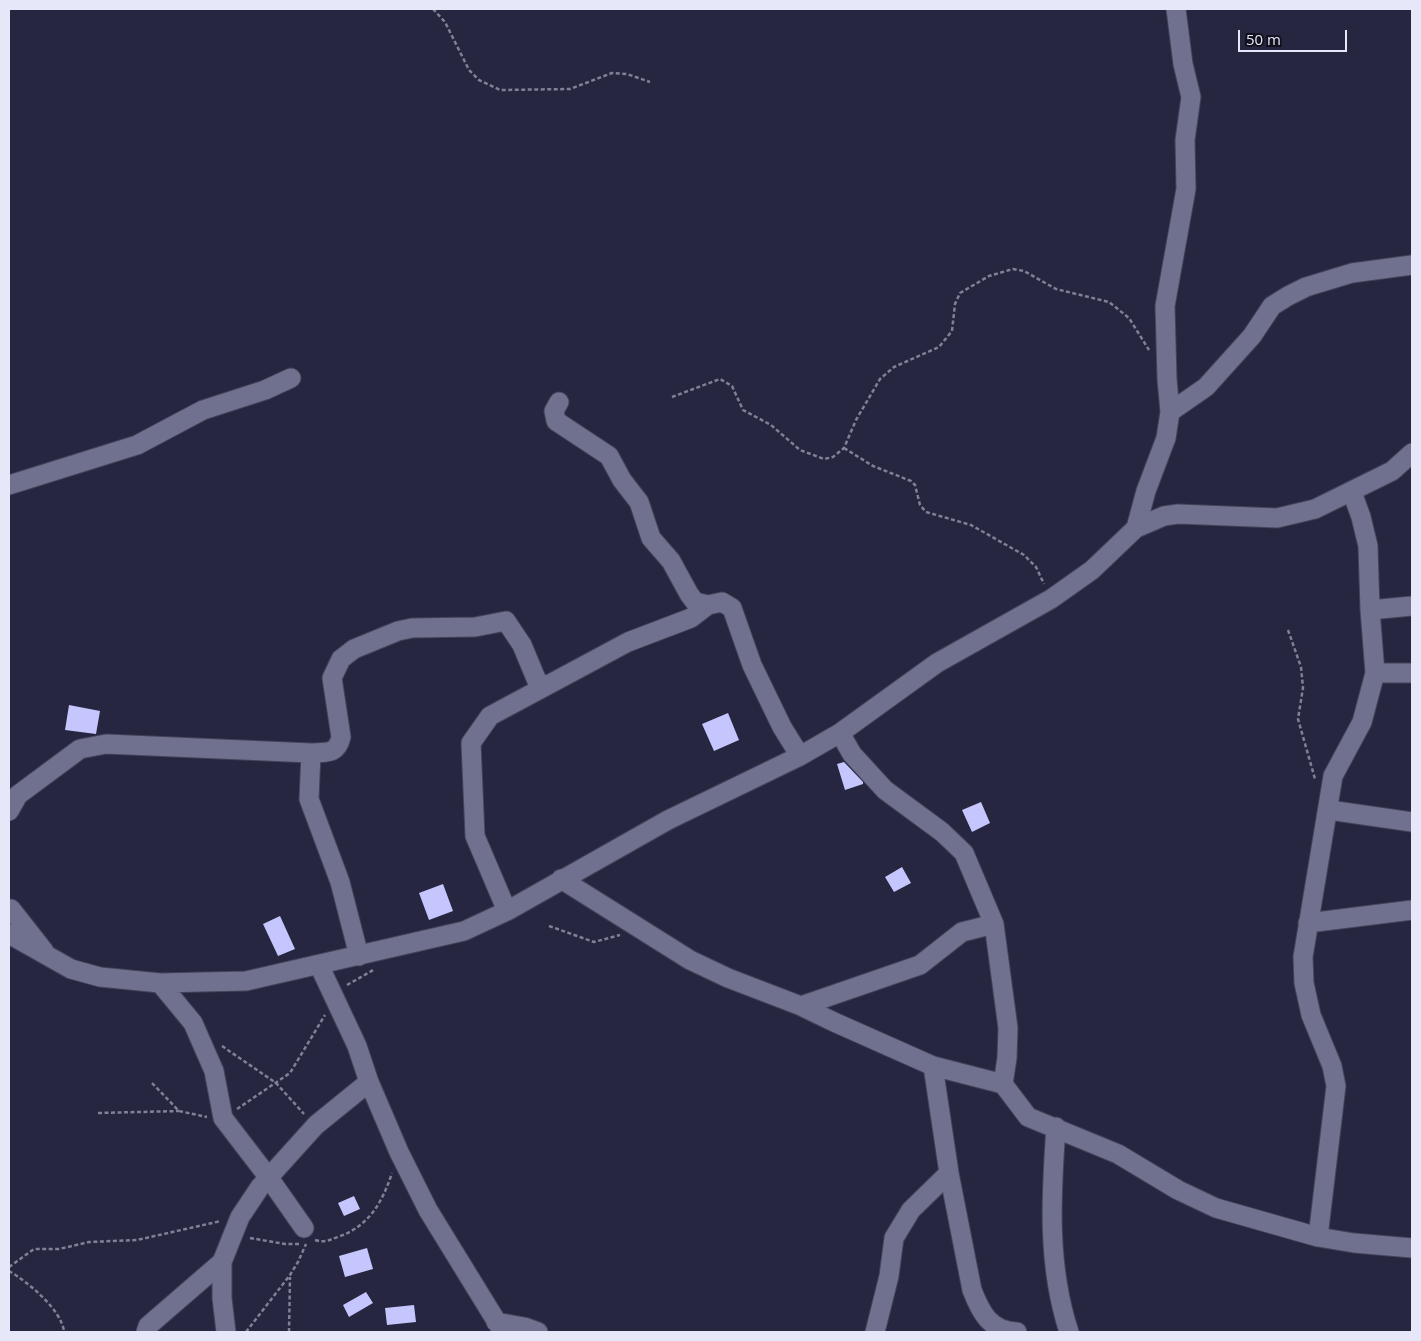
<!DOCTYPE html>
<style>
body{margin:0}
#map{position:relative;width:1421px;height:1341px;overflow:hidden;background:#272640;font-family:"Open Sans",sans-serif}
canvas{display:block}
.frame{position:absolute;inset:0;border:10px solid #e6e7f9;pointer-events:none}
.scale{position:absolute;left:1238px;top:30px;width:109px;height:22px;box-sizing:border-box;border:2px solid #e6e7f9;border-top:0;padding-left:6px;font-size:15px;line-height:18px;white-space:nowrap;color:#e6e7f9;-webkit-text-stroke:4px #11111d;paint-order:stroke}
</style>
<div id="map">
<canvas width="1421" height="1341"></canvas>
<div class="frame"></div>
<div class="scale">50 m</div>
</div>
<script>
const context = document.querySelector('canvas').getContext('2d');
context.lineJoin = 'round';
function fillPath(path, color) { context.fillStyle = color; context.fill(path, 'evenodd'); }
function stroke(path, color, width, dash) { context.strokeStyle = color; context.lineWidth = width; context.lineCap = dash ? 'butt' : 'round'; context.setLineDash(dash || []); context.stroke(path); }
fillPath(new Path2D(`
 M69 705 100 711 96 734 65 730Z
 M728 713 739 740 714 751 702 724Z
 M844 762 863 782V784L845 790 837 764Z
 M981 802 990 823 972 832 962 810Z
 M902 867 911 883 894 892 885 877Z
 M443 884 453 911 429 920 419 893Z
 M280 916 295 949 278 956 263 924Z
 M354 1196 360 1209 344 1216 338 1203Z
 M367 1248 373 1269 345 1277 339 1256Z
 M366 1292 373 1303 349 1317 343 1305Z
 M414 1305 416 1322 387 1325 385 1308Z`), '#c5c6fe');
const minor = new Path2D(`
 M559 402 554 411 556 421 609 456 622 480 639 502 651 538 671 561 689 594 695 602 708 605 722 602 732 608 752 665 782 727 800 756
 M1170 412 1206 387 1252 336 1272 306 1288 296 1306 287 1352 273 1412 265
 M9 485 137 445 203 410 265 390 291 378
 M1136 528 1146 491 1166 438 1170 412 1167 379 1165 306 1186 189 1185 140 1191 97 1183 64 1176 9
 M1370 610 1412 606
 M1375 673H1412
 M840 733 852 754 885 790 942 832 964 853 994 924 1008 1028 1007 1058 1003 1084
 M311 753 309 799 340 882 359 956
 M1329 810 1412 822
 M9 811 18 795 80 749 106 744 311 753C326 752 337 755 341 737L332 678 341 659 354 649 398 631 412 628 475 627 506 621 522 645 537 681 546 686 628 642 691 618 708 605
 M561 879 690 960 728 978 801 1006 834 1022 933 1066 1003 1084 1028 1117 1118 1154 1178 1190 1216 1208 1318 1237 1354 1243 1412 1248
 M11 909 44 951
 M507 911 475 836 471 743 490 716 546 686
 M1308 923 1412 910
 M9 934 71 969 100 977 160 983 246 981 464 931 507 911 668 820 800 756 840 733 937 663 1051 599 1092 570 1136 528 1164 516 1178 514 1277 518 1315 509 1392 471 1412 453
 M319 965 357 1046 369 1082 399 1152 428 1210 503 1332
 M160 983 193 1023 214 1071 223 1118 269 1178 304 1228
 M801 1006 920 965 962 932 994 924
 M933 1066 949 1173 972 1290C981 1313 990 1331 1017 1332
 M1056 1127C1051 1196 1047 1265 1069 1332
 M1318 1237 1336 1086 1332 1066 1311 1015 1304 983 1303 957 1333 776 1362 722 1375 673 1370 610 1368 546 1361 517 1352 492
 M222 1262V1298L226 1332
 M496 1322 524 1327 538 1332
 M146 1332 148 1326 222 1262 240 1217 260 1187 316 1125 369 1082
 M875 1332 889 1276 894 1238 911 1210 949 1173`);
stroke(minor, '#434359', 21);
stroke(new Path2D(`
 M433 9 445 22 469 70 479 80 500 90 570 89 612 73 627 74 650 82
 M672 397 720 379 732 386 743 410 771 425 800 450 824 459 833 457 844 448 856 420 880 379 894 367 939 347 952 331 955 304 960 293 989 276 1013 269 1024 271 1056 289 1109 302 1129 318 1149 350
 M844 448 873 466 911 481 915 485 920 505 926 512 971 525 1024 555 1036 567 1044 584
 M1288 630 1301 667 1303 688 1298 719 1315 779
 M549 926 594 942 620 935
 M347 985 375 969
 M222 1046 276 1083 304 1114
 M152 1083 179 1111 207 1117
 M237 1109 290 1073 325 1015
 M98 1113 179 1111
 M250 1238 285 1244H299
 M315 1240C324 1243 329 1240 338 1237 369 1226 382 1203 392 1173
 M9 1267 34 1249H59L89 1242 137 1240 221 1221
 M9 1271C28 1282 62 1310 64 1332
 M246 1332 290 1275 298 1262 306 1244
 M289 1332 290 1277`), '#808096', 2.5, [4, 2.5]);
stroke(minor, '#70718f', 19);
</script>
